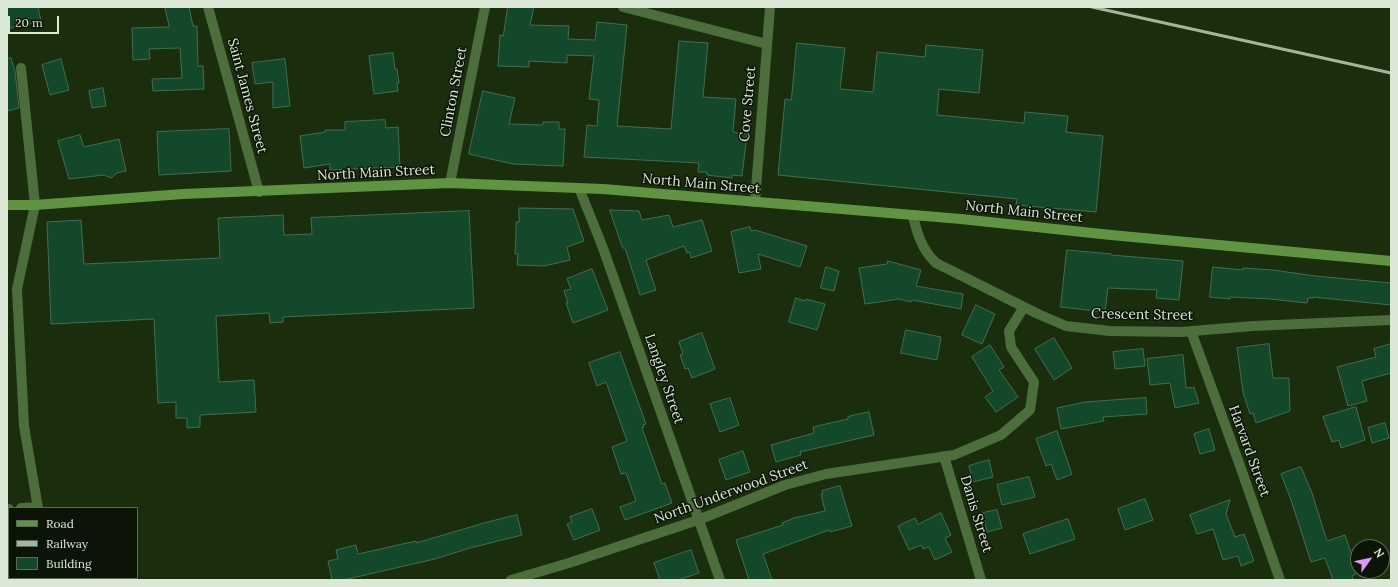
<!DOCTYPE html>
<style>
body{margin:0}
#map{position:relative;width:1398px;height:587px;overflow:hidden;background:#1a2e0e;font-family:Lora,serif}
canvas{display:block}
.frame{position:absolute;inset:0;border:8px solid #dbe8d5;pointer-events:none}
.legend{position:absolute;left:8px;top:507px;width:130px;height:72px;box-sizing:border-box;background:#0b1407;border:1px solid #5e6959;margin:0;padding:5px 7px;list-style:none;font-size:12px;color:#dbe8d5}
.legend li{display:flex;align-items:center;gap:8px;height:20px}
.legend b{width:20px;border:1px solid #5e6959}
.north{position:absolute;left:1350px;top:539px;width:40px;height:40px;box-sizing:border-box;background:#0b1407;border:1px solid #5e6959;border-radius:50%;rotate:57deg;font-size:11px;font-weight:700;line-height:16px;text-align:center;color:#dbe8d5}
.north::after{content:'';display:block;margin:auto;width:14px;height:18px;background:#da9af6;clip-path:polygon(50% 0,100% 100%,50% 72%,0 100%)}
.scale{position:absolute;left:8px;top:16px;width:51px;height:18px;box-sizing:border-box;border:2px solid #dbe8d5;border-top:0;padding-left:5px;font-size:12px;line-height:14px;white-space:nowrap;color:#dbe8d5;-webkit-text-stroke:3px #0b1407;paint-order:stroke}
</style>
<div id="map">
<canvas width="1398" height="587"></canvas>
<div class="frame"></div>
<ul class="legend">
<li><b style="height:5px;background:#609443"></b>Road</li>
<li><b style="height:5px;background:#a5b49d"></b>Railway</li>
<li><b style="height:11px;background:#13482b"></b>Building</li>
</ul>
<div class="north">N</div>
<div class="scale">20 m</div>
</div>
<script>
const context = document.querySelector('canvas').getContext('2d');
context.lineJoin = 'round';
function fillPath(path, color) { context.fillStyle = color; context.fill(path, 'evenodd'); }
function stroke(path, color, width, dash) { context.strokeStyle = color; context.lineWidth = width; context.lineCap = dash ? 'butt' : 'round'; context.setLineDash(dash || []); context.stroke(path); }
function write(font, color, halo, rows, align = 'center') {
  context.font = font + ' Lora,serif'; context.lineWidth = 3; context.setLineDash([]); context.textBaseline = 'middle'; context.strokeStyle = halo; context.fillStyle = color; for (const [text, x, y, turn = 0] of rows) {
    context.save(); context.translate(x, y); context.rotate((+turn || 0) * Math.PI / 180); context.textAlign = isNaN(turn) ? turn : align; if (halo) context.strokeText(text, 0, 0); context.fillText(text, 0, 0); context.restore();
  }
}
const building = new Path2D(`
 M7 7H38L41 21 7 29Z
 M165 7H189L193 26H197L198 66H203L204 89 153 91 152 79 182 78 180 48 149 49 150 59 133 60 132 28 169 27Z
 M508 7H534L530 25 569 26 568 39 595 40 597 22 627 25 617 126 671 129 679 41 708 43 703 97 736 99 733 132 747 134 742 176 732 175V178L707 175V172H698L699 163 584 157 587 125 597 126 599 100 589 99 594 56 567 55V63L529 61V67L498 66 500 35 503 36Z
 M797 43 845 48 840 89 873 92 877 52 925 57 926 45 983 50 979 93 939 89 937 115 1024 123 1025 112 1068 116 1066 132 1103 136 1096 212 1016 205 1017 199 778 175 785 99 791 100Z
 M393 53 395 69H397L399 83H397L398 91 374 94 369 56Z
 M11 58 15 71 19 108 7 111V59Z
 M61 59 69 90 50 95 42 65Z
 M285 59 290 106 273 108V82L255 84 252 63Z
 M103 88 106 106 92 108 89 91Z
 M483 91 515 98 509 124 543 125V122H559V129H565L563 166 513 164 469 154Z
 M385 120 386 128 398 127 400 167 330 170V164L304 168 300 136 325 132V130H345V122Z
 M229 129 231 171 159 175 157 132Z
 M80 135 84 147 119 139 126 171 117 173 111 178 104 175 69 179 58 141Z
 M519 208 573 209 584 241 567 247 570 260 544 266 517 265 518 254H515L516 232V222H519Z
 M610 210 639 211 642 220 669 215 673 227 702 220 712 251 691 258 690 252 687 253 684 246 646 260 656 290 640 295 625 248H623Z
 M469 211 474 308 283 317V322L270 323 269 313 216 316 219 382 254 380 256 412 200 415V427L187 428V418H176V402L158 403 154 319 51 324 47 222 81 220 84 264 220 258 218 218 283 215 284 235 312 234 311 218Z
 M750 227 751 231 755 230 807 246 800 267 758 254 761 269 739 273 731 232Z
 M1067 250 1111 254V255L1183 261 1179 300 1156 298 1157 290 1108 288 1105 312 1061 307Z
 M888 261 921 270 916 286 963 294 961 309 912 300 911 302 899 299 865 304 859 268 887 264Z
 M826 267 839 271 834 291 821 288Z
 M1213 267 1243 270V268L1273 270 1315 276 1391 283V305L1313 297V298H1308L1307 303 1270 299 1230 297V299L1210 297Z
 M592 269 608 310 573 323 566 303H568L564 291 571 289 567 279Z
 M796 298 805 301 806 299 825 304 817 330 789 322Z
 M976 305 995 314 982 344 962 335Z
 M906 330 941 337 937 360 901 353Z
 M702 333 715 369 692 378 688 368 685 369 680 355 683 354 679 342Z
 M1054 338 1072 368 1054 380 1035 349Z
 M1269 344 1273 378H1289L1290 411 1256 423 1253 413 1250 414 1243 392 1237 348Z
 M1391 344V373L1362 381 1367 401 1348 406 1337 367 1376 357 1374 349Z
 M990 345 1004 367 999 370 1018 397 996 412 985 397 993 391 972 357Z
 M1143 349 1145 366 1115 369 1113 352Z
 M620 352 646 424 643 425 644 427 642 428 662 484 665 483 672 503 625 520 620 507 636 501 626 473 621 474 612 447 627 441 606 382 597 386 589 363Z
 M1183 355 1186 388 1194 387 1199 403 1175 408 1170 383 1150 385 1147 359Z
 M730 398 739 425 720 432 710 404Z
 M1146 398 1147 414 1103 417 1104 421 1061 429 1057 408 1085 402Z
 M1356 407 1365 440 1341 448 1339 440 1332 442 1323 417Z
 M869 412 874 435 800 452 801 455 776 462 771 445 814 433 813 427 848 419V417Z
 M1385 423 1389 438 1372 443 1368 428Z
 M1209 429 1215 450 1200 454 1194 434Z
 M1057 431 1072 474 1057 480 1051 464 1046 466 1036 439Z
 M743 451 750 472 726 480 719 460Z
 M989 460 993 477 973 482 969 466Z
 M1301 467 1312 493 1327 541 1345 535 1358 573 1352 576 1353 580H1333L1325 558 1311 562 1291 500 1281 474Z
 M1029 477 1035 497 1002 505 997 485Z
 M840 486 852 526 830 532 829 530 763 554 772 580H749L736 540 783 525 782 523 794 518 825 511 821 494H823L822 491Z
 M1145 499 1153 520 1125 530 1118 509Z
 M1230 500 1226 514 1235 537 1244 534 1254 561 1241 566 1238 556 1223 560 1213 529 1197 534 1190 515Z
 M592 509 600 530 574 540 567 524 572 522 570 517Z
 M997 510 1002 528 987 532 983 513Z
 M941 513 951 535 945 538 952 552 935 560 929 547 923 549 921 545 909 550 898 526 915 518 918 524Z
 M517 515 522 535 470 548 435 559 343 580H332L328 561 338 559 336 550 356 545 358 554 416 541V543L484 523Z
 M1068 519 1075 539 1030 554 1023 534Z
 M691 550 699 573 678 580H660L654 563Z`);
fillPath(building, '#13482b');
stroke(building, '#456c53', 1);
stroke(new Path2D(`
 M208 7 259 192
 M623 7 767 44
 M21 68 35 205 17 289 24 426 38 508
 M450 183 485 7
 M579 188 603 248 720 580
 M755 202 770 7
 M913 216C917 233 922 250 936 263L1038 314 1066 326 1110 331 1181 332 1253 326 1391 320
 M1191 331 1239 463 1280 580
 M944 456 981 580
 M21 508 38 507
 M7 509H9
 M55 578V580
 M511 580 569 563 698 520 785 485 826 474 954 455 1001 435 1030 410 1034 382 1011 347 1009 331 1024 307`), '#4d6d3c', 10);
stroke(new Path2D(`
 M7 205H35L183 194 450 183 603 189 961 219 1111 235 1391 261`), '#609443', 10);
stroke(new Path2D(`
 M1092 7 1391 73`), '#a5b49d', 3);
write('14px', '#dbe8d5', '#0b1407', [
 ["Clinton Street",454,92,-79],
 ["Saint James Street",247,96,75],
 ["Cove Street",748,104,-85],
 ["North Main Street",376,173,-3],
 ["North Main Street",701,184,5],
 ["North Main Street",1024,212,6],
 ["Crescent Street",1142,315,1],
 ["Langley Street",664,379,71],
 ["Harvard Street",1249,451,70],
 ["North Underwood Street",731,492,-20],
 ["Danis Street",976,514,73]
]);
</script>
